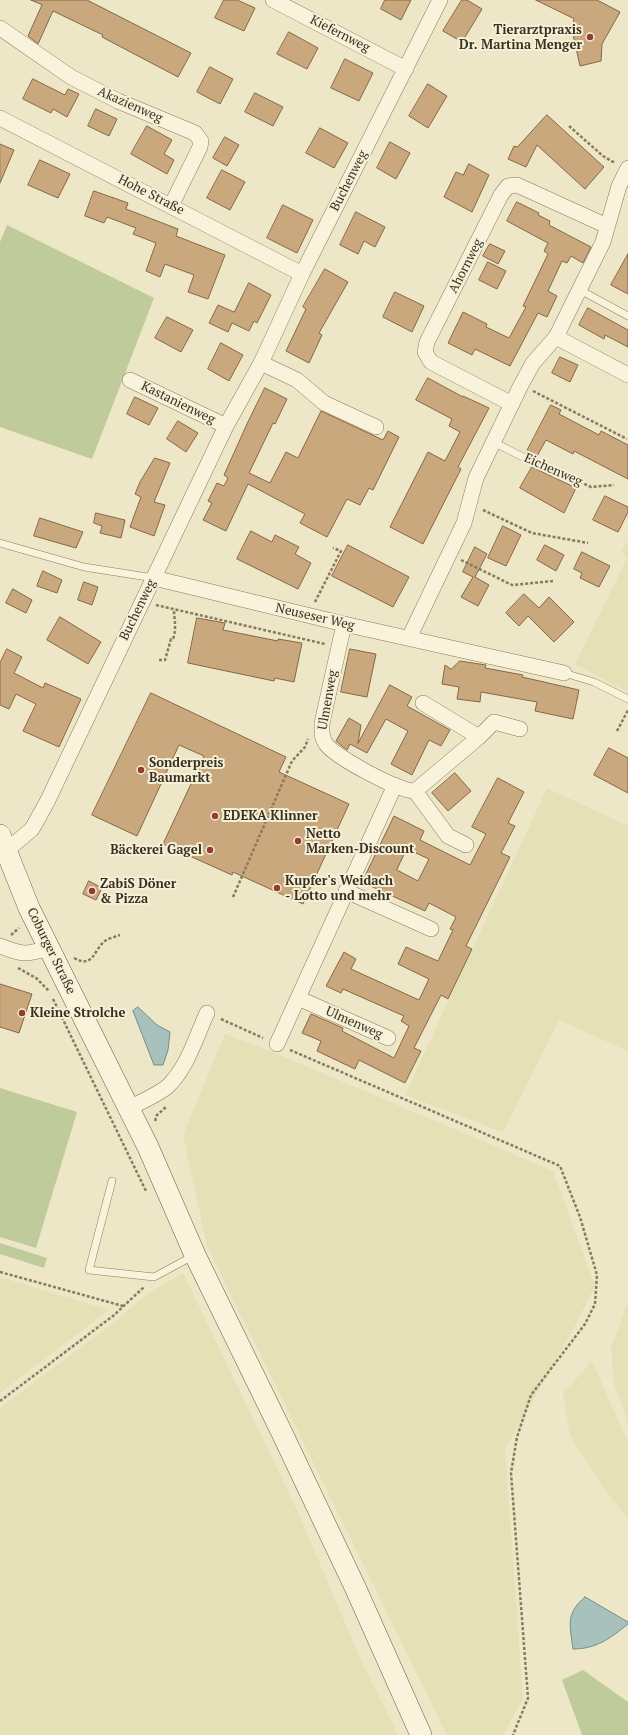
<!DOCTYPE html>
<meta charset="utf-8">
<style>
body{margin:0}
canvas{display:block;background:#ede7c7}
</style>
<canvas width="628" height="1735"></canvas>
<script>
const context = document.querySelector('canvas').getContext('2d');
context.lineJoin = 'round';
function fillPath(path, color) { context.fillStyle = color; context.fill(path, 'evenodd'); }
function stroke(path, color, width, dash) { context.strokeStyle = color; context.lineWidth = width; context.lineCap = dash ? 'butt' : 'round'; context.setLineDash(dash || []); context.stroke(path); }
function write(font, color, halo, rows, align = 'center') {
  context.font = font + ' "PT Serif",serif'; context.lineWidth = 4; context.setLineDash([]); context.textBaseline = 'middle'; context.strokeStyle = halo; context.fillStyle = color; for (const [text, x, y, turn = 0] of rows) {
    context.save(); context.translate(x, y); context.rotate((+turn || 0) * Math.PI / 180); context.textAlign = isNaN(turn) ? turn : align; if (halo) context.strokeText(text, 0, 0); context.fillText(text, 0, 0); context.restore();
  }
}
fillPath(new Path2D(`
 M628 540V692L575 664 627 558 622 551Z
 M547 788 628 826V1051L559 1020 503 1132 405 1095Z
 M225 1034 280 1055 553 1171 595 1286 572 1332 505 1449 523 1699 503 1735H447L207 1246 183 1135Z
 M183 1273 297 1510 363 1665 398 1735H0V1408L116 1321 147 1294Z
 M0 1277 109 1310 0 1393Z
 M628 1301V1421L614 1384 611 1349Z
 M592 1361 628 1443V1519L601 1484 570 1435 563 1394Z`), '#e3e1b5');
fillPath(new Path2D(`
 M7 225 154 298 92 459 0 427V242Z
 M0 1088 77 1112 36 1248 0 1237Z
 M0 1243 47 1258 44 1268 0 1254Z
 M583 1670 628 1702V1735H582L562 1680Z`), '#c0cb9b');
const water = new Path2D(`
 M138 1007 157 1025 170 1032 168 1050 163 1065H154L133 1011Z
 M585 1597 628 1622V1624C611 1638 596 1649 573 1649 570 1625 565 1614 585 1597Z`);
fillPath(water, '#a8c1bd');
stroke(water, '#6f908c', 1);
const building = new Path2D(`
 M31 0H87L191 53 178 77 102 37 103 35 53 11 38 44 28 36 42 5Z
 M224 0H237L255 8 244 31 215 18Z
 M385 0H411L401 20 381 9Z
 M462 0H467L482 9 462 42 443 31Z
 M536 0H597L620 12 602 44 601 61 580 66 572 30 574 19Z
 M289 32 318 48 307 69 277 54Z
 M345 59 373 73 359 101 331 88Z
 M210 67 233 79 220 104 197 92Z
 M33 79 65 95 68 89 79 94 67 117 53 109 51 113 23 99Z
 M428 84 447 96 428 128 409 116Z
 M255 93 283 107 273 126 245 112Z
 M96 109 117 119 109 136 88 126Z
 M547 115 604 167 585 189 537 145 526 167 508 159 514 146 517 147Z
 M147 126 172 140 164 154 174 160 167 174 131 154Z
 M320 128 348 143 334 168 306 153Z
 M225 137 239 145 227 166 213 158Z
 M390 142 410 153 396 179 377 168Z
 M0 144 14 150 0 183Z
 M40 160 70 174 58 198 28 185Z
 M469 164 489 175 472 212 444 197 456 172 463 175Z
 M222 170 245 182 230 210 207 198Z
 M94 191 128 203 126 209 178 229 176 236 225 255 208 299 188 292 194 275 165 264 160 277 146 271 156 243 133 234 136 228 107 217 104 223 85 216Z
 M517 202 539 213 538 215 550 221 549 225 591 247 583 263 571 256 567 263 562 261 548 291 557 296 547 317 538 313 510 366 475 349 472 355 448 343 463 312 487 324 486 327 509 338 526 307 523 306 548 254 544 251 548 243 507 221Z
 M283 205 313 220 297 253 267 238Z
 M356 212 385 227 375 247 364 241 358 254 340 245Z
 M490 244 505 251 498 264 483 256Z
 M628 254V294L611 285Z
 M488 262 506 271 497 289 479 280Z
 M325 269 348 282 319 333 322 335 309 363 286 351 306 309 303 307Z
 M249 283 271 295 257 323 254 321 249 331 232 323 228 332 209 323 218 305 234 312Z
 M395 292 424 306 412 332 383 317Z
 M588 308 628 330V347L605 335 604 339 579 325Z
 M167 317 193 330 181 352 155 338Z
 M221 343 243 355 229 381 208 369Z
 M560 357 578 365 570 382 552 373Z
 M428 378 463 397V396L489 408 458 467 461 469 423 544 390 527 428 452 445 461 460 432 449 426 452 419 416 400Z
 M265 388 287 399 275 424 273 423 249 473 270 483 286 452 298 458 321 411 383 440 388 431 399 437 373 490 369 488 360 505 347 499 327 537 300 523 305 514 248 484 226 531 203 520 212 503 208 501 217 483 224 486 228 478 224 475 247 424Z
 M135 397 158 408 149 425 127 414Z
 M551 405 561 410 559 414 599 435 601 431 628 445V479L574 451 573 454 546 440 536 458 526 453Z
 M178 421 198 433 186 452 167 439Z
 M155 458 170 463 154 502 165 505 154 536 130 527 141 497 135 494 140 482Z
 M532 467 576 488 564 513 520 488Z
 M605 496 628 507V512L618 532 593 520Z
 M96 513 125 520 121 538 100 533 102 526 94 523Z
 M40 518 83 532 76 548 34 536Z
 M503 526 521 535 506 566 488 558Z
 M251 531 272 542 275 535 299 547 295 554 311 563 298 589 237 559Z
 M348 545 409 577 393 607 332 576Z
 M545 545 564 555 556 571 537 560Z
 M475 547 487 554 475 577 489 585 478 606 461 597 473 577 463 572Z
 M582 552 610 566 599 587 580 578 582 573 574 569Z
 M43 571 62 580 57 593 37 586Z
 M84 582 98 587 92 605 78 600Z
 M13 589 32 600 26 613 6 603Z
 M524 594 539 608 549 597 574 622 554 642 528 616 519 626 506 613Z
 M60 617 101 642 88 664 47 640Z
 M197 618 225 623 223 630 278 641V639L302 643 294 682 275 678 274 681 188 663Z
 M7 649 22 657 14 673 43 688 45 683 81 699 59 747 23 731 36 704 16 694 9 709 0 705V663Z
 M350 649 376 654 367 697 341 692Z
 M460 661 486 665 485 668 523 675 522 677 579 690 573 719 535 711 537 702 481 692 480 702 457 699 459 687 442 684 445 665 451 669Z
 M390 685 412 697 407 706 450 730 441 746 429 740 412 775 391 764 408 731 386 719 367 753 350 744 347 750 336 741 349 718 361 725 358 743Z
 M151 693 286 757 279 772 349 804 303 904 233 872 232 875 163 844 204 756 179 745 137 836 92 815Z
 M609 748 628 758V793L594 775Z
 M455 773 471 791 448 811 432 793Z
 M498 778 524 792 508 823 515 826 501 853 510 857 466 946 472 949 448 999 441 995 414 1048 421 1051 405 1083 359 1060 355 1069 317 1051 321 1041 302 1033 311 1014 343 1028 342 1031 394 1058 409 1026 401 1021 404 1016 343 989 341 993 326 986 344 952 356 959 351 969 419 1000 429 979 398 964 406 947 438 961 453 930 450 929 456 917 429 903 425 911 362 882 394 816 424 831 420 840 470 865 486 834 472 827ZM407 849 429 859 418 881 397 870Z
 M89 881 102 888 96 900 83 894Z
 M0 984 32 994 19 1033 0 1027Z`);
fillPath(building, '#caa87e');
stroke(building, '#876743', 1);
const service = new Path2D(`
 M580 290 628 316
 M493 442 539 465
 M0 543 84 567 154 578
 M564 673 594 682 628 699
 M112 1181 89 1270 154 1277 193 1256`);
const minor = new Path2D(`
 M273 0 406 69
 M0 28 71 77 118 101 195 133 201 141 200 147 171 206
 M0 118 302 274
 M556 337 628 375
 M261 363 297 380 324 403 376 427
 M130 380 226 426
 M512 404 431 362 425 352 427 342 501 195 508 186 517 185 607 226
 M154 578 344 624 564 673
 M344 624 322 723C322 731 321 737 326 744 335 757 400 792 415 791L479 737 494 722 520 729
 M409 638 464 523 476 478 521 385 533 363 556 337 603 242 619 186 628 168
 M423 703 479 737
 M415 791 448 836 466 845
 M6 851 32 829 47 802 226 426 261 363 302 274 440 0
 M346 891 431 929
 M0 946C23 955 25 955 49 948
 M298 998 388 1038
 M277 1044 395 785
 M129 1108C141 1102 155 1096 167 1087 187 1069 196 1037 207 1013`);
const secondary = new Path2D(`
 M0 835 29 908 148 1147 195 1255 282 1433 355 1587 421 1735`);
stroke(service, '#897a5d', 8);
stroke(minor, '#897a5d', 16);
stroke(secondary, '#6b5b40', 22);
stroke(new Path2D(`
 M569 126 603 156 615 163
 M533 391 627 439
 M548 467 591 487 614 485
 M483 510 532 533 588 543
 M461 560 512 585 554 581
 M315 602 341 551 333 548
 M156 605 325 644
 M159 660H165L171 639H173C177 627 174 621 174 609
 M617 731 628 710
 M233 897 292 761 305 747 308 739
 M11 935 19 928
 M74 958C94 969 93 950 105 941 109 938 115 937 120 935
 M18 968 36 978 49 991
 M53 999 146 1191
 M221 1019 263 1038
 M290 1050 560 1166 580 1217 597 1275 595 1304 585 1324 531 1395 517 1437 511 1473 528 1698 513 1735
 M155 1121 157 1115 166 1107
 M0 1272 123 1306
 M0 1401 113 1316 144 1287`), '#897a5d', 2.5, [3, 2]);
stroke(service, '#f8f3da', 7);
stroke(minor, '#f8f3da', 15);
stroke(secondary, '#f8f3da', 21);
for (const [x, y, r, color] of [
 [590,37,4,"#963b2e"],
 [141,770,4,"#963b2e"],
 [215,816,4,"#963b2e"],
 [298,841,4,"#963b2e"],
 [210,850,4,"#963b2e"],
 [277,888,4,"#963b2e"],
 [92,891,4,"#963b2e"],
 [22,1013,4,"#963b2e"]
]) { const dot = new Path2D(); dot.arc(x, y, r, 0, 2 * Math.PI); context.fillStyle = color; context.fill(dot); stroke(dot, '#f5f0d7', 1.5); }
write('bold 13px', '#393020', '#f5f0d7', [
 ["Tierarztpraxis",582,30,"right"],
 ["Dr. Martina Menger",582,45,"right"],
 ["Sonderpreis",149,763],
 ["Baumarkt",149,778],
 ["EDEKA Klinner",223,816],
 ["Netto",306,834],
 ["Marken-Discount",306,849],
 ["Bäckerei Gagel",202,850,"right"],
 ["Kupfer's Weidach",285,881],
 ["- Lotto und mehr",285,896],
 ["ZabiS Döner",100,884],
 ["& Pizza",100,899],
 ["Kleine Strolche",30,1013]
], 'left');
write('13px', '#393020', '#f5f0d7', [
 ["Kiefernweg",340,34,27],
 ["Akazienweg",130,105,24],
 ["Buchenweg",349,181,-63],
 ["Hohe Straße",151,195,27],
 ["Ahornweg",466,266,-63],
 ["Kastanienweg",178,403,26],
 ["Eichenweg",553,470,24],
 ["Buchenweg",138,610,-64],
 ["Neuseser Weg",315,617,13],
 ["Ulmenweg",328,700,-80],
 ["Coburger Straße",51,951,64],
 ["Ulmenweg",354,1023,24]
]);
</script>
